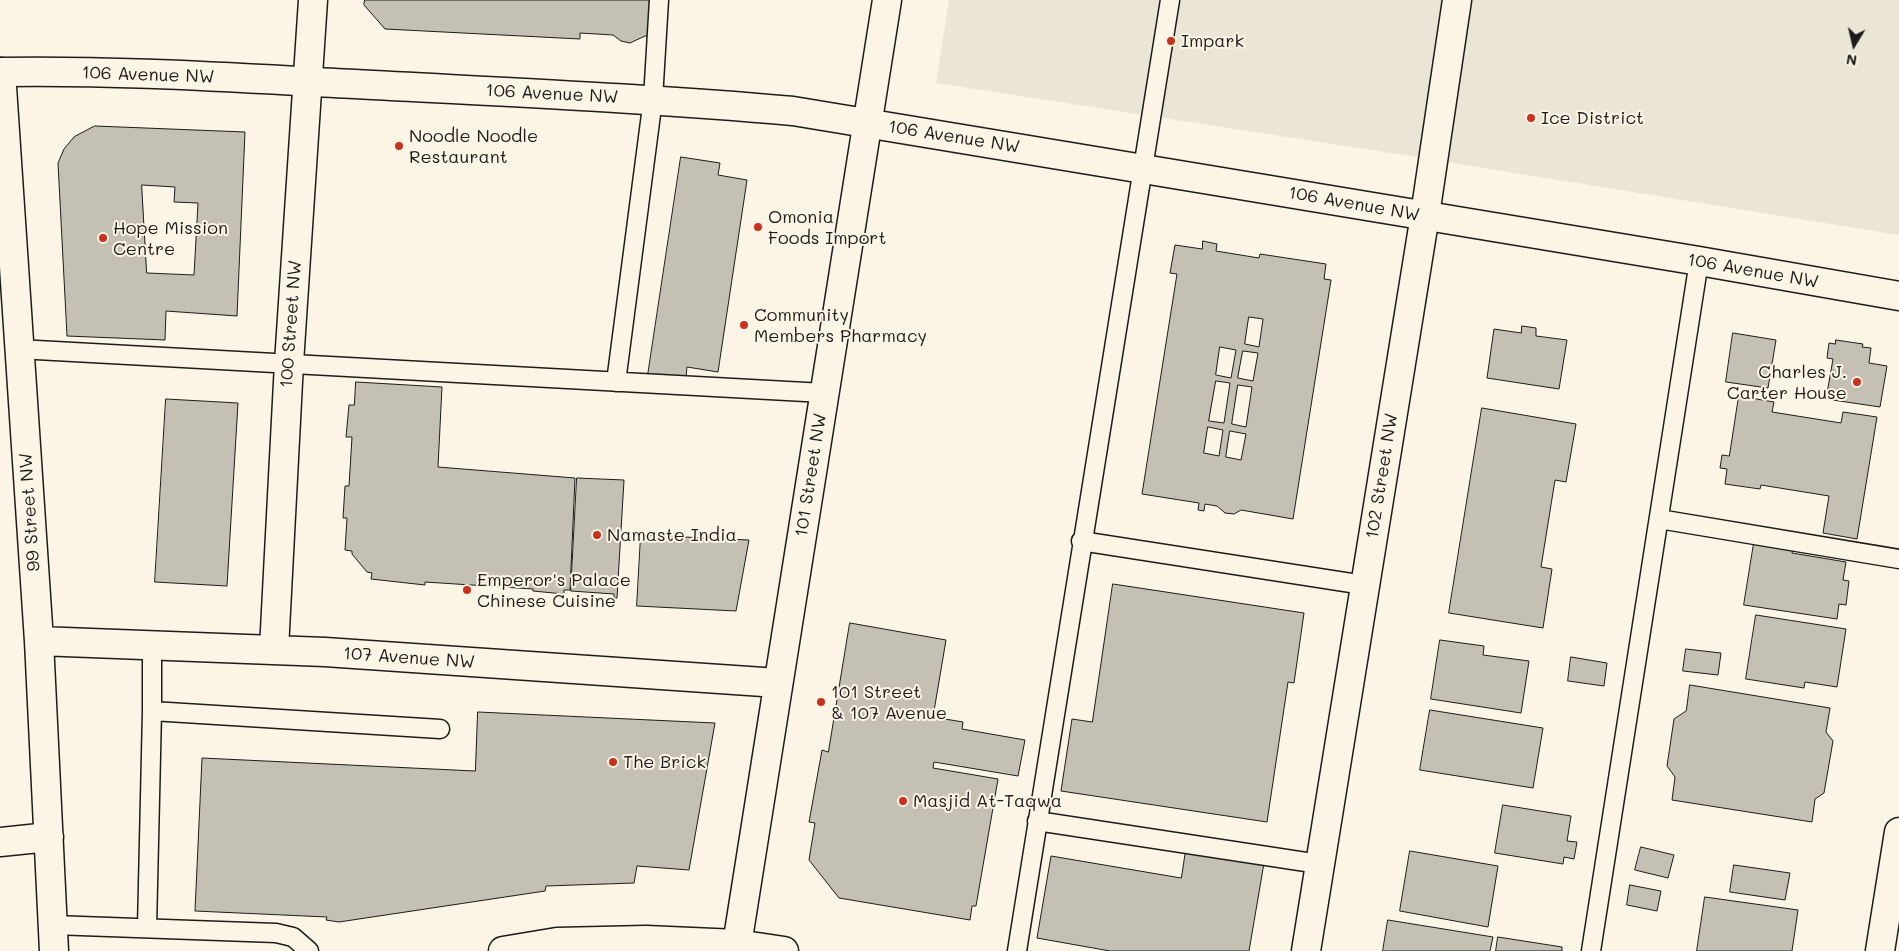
<!DOCTYPE html>
<style>
body{margin:0}
#map{position:relative;width:1899px;height:951px;overflow:hidden;background:#fcf5e5;font-family:Mali,sans-serif}
canvas{display:block}
.north{position:absolute;left:1829px;top:20px;width:50px;height:50px;-webkit-text-stroke:4px #fcf5e5;paint-order:stroke;rotate:189deg;font-size:14px;font-weight:700;line-height:20px;text-align:center;color:#1c1c1c}
.north::after{content:'';display:block;margin:auto;width:18px;height:22px;background:#1c1c1c;clip-path:polygon(50% 0,100% 100%,50% 72%,0 100%)}
</style>
<div id="map">
<canvas width="1899" height="951"></canvas>
<div class="north">N</div>
</div>
<script>
const context = document.querySelector('canvas').getContext('2d');
context.lineJoin = 'round';
function fillPath(path, color) { context.fillStyle = color; context.fill(path, 'evenodd'); }
function stroke(path, color, width, dash) { context.strokeStyle = color; context.lineWidth = width; context.lineCap = dash ? 'butt' : 'round'; context.setLineDash(dash || []); context.stroke(path); }
function write(font, color, halo, rows, align = 'center') {
  context.font = font + ' Mali,sans-serif'; context.lineWidth = 4; context.setLineDash([]); context.textBaseline = 'middle'; context.strokeStyle = halo; context.fillStyle = color; for (const [text, x, y, turn = 0] of rows) {
    context.save(); context.translate(x, y); context.rotate((+turn || 0) * Math.PI / 180); context.textAlign = isNaN(turn) ? turn : align; if (halo) context.strokeText(text, 0, 0); context.fillText(text, 0, 0); context.restore();
  }
}
fillPath(new Path2D(`
 M949 0H1899V235L1391 153 936 83Z`), '#ebe5d6');
const building = new Path2D(`
 M365 0H652L650 36H645L630 43 621 41 613 35 580 33V39L385 29 364 5Z
 M95 126 245 132 237 316 166 311 165 340 67 336 58 163 64 149 74 137ZM142 185 175 187 174 202 198 203 194 275 147 273Z
 M681 157 720 163 718 175 747 180 718 372 687 367 686 377 648 375Z
 M1203 241 1217 244 1216 251 1259 258 1260 254 1326 264 1324 279 1331 280 1293 519 1241 510 1234 514 1225 513 1217 506 1205 504 1204 511 1198 510 1199 503 1142 494 1177 274 1170 273 1175 245 1202 249Z
 M1249 317 1263 319 1259 347 1245 344Z
 M1522 326 1536 328V336L1567 340 1559 389 1487 378 1494 329 1521 333Z
 M1733 333 1776 340 1768 388 1726 382Z
 M1836 340 1863 344 1862 347 1871 348 1869 363 1887 366 1880 407 1826 399 1833 359 1827 358 1829 343 1835 344Z
 M1220 347 1236 350 1231 378 1216 375Z
 M1243 351 1258 353 1253 381 1238 378Z
 M1216 381 1230 383 1224 423 1209 421Z
 M356 382 442 387 438 467 575 478 570 590H564V594L533 591V589L425 582V585L371 579 372 573 367 572 352 554V551L345 550 347 518H343L345 486H349L352 437H346L349 405H354Z
 M1238 385 1252 387 1246 427 1232 424Z
 M1739 396 1774 402 1772 412 1841 423 1843 412 1877 417 1857 539 1823 533 1829 496 1761 485 1760 489 1725 484 1727 469 1720 468 1722 455 1729 456Z
 M166 399 238 403 227 586 155 582Z
 M1482 408 1576 424 1566 482 1555 480 1541 567 1552 569 1543 628 1449 613Z
 M1208 427 1223 430 1219 456 1204 453Z
 M1230 431 1246 434 1241 460 1226 457Z
 M577 478 624 480 617 598H614V594L571 591Z
 M641 535 749 540 736 611 637 606Z
 M1754 543 1793 549 1792 553 1846 562 1843 580 1849 581 1846 605 1839 604 1837 619 1744 605Z
 M1113 584 1304 613 1294 683 1288 682 1267 822 1061 791 1072 719 1092 722Z
 M1756 615 1846 629 1837 687 1805 682 1804 688 1746 679Z
 M850 623 946 640 933 717 963 722 962 729 1025 740 1018 776 934 762 933 768 998 779 976 906H972L970 920 839 898 809 860 815 823 809 822 822 750 828 752Z
 M1440 640 1484 646 1483 655 1529 661 1521 713 1431 699Z
 M1686 649 1721 653 1718 675 1683 671Z
 M1571 657 1607 663 1604 686 1568 681Z
 M1690 685 1830 708 1826 732 1833 741 1824 793 1815 799 1812 822 1672 800 1675 777 1667 766 1674 719 1686 711Z
 M1430 710 1543 728 1533 788 1420 770Z
 M478 712 715 723 689 870 637 866 634 883 546 886 545 891 339 922 326 920 327 917 195 911 202 758 475 771Z
 M1503 805 1571 816 1567 841 1577 842 1574 859 1564 857 1563 864 1495 853Z
 M1641 847 1674 855 1668 878 1635 870Z
 M1186 850 1264 863 1249 951H1110L1037 938 1051 856 1181 878Z
 M1410 851 1498 866 1488 927 1400 911Z
 M1734 865 1790 873 1785 900 1730 892Z
 M1630 885 1661 891 1657 911 1627 905Z
 M1705 897 1798 910 1792 951H1697Z
 M1388 920 1493 937 1490 951H1383Z
 M1498 937 1562 947V951H1496Z`);
fillPath(building, '#c4c0b3');
stroke(building, '#1c1c1c', 1);
const lane = new Path2D(`
 M18 349 824 393
 M616 382 653 99 659 0
 M1659 519 1899 559
 M1081 541 1364 585
 M152 645V711
 M1037 821 1319 864
 M53 925 276 933 293 937 309 951
 M147 928 152 711 440 729
 M1017 951 1170 0
 M1591 951 1699 261`);
const street = new Path2D(`
 M1 72 39 641 54 951
 M39 641 325 652 778 683
 M274 649 289 363 313 0
 M0 842 49 837
 M1306 951 1425 215 1457 0
 M1880 951 1899 832`);
const secondary = new Path2D(`
 M0 72C118 70 237 78 355 84 501 92 647 98 793 111L1699 261 1899 296
 M503 951 557 942 646 940 737 944 784 951
 M736 951 887 0`);
stroke(lane, '#1c1c1c', 21);
stroke(street, '#1c1c1c', 31);
stroke(secondary, '#1c1c1c', 31);
stroke(lane, '#fcf5e5', 18);
stroke(street, '#fcf5e5', 28);
stroke(secondary, '#fcf5e5', 28);
for (const [x, y, r, color] of [
 [1171,41,5,"#c8321e"],
 [1531,118,5,"#c8321e"],
 [399,146,5,"#c8321e"],
 [758,227,5,"#c8321e"],
 [103,238,5,"#c8321e"],
 [744,325,5,"#c8321e"],
 [1857,382,5,"#c8321e"],
 [597,535,5,"#c8321e"],
 [467,590,5,"#c8321e"],
 [821,702,5,"#c8321e"],
 [613,762,5,"#c8321e"],
 [903,801,5,"#c8321e"]
]) { const dot = new Path2D(); dot.arc(x, y, r, 0, 2 * Math.PI); context.fillStyle = color; context.fill(dot); stroke(dot, '#fcf5e5', 2); }
write('18px', '#1c1c1c', '#fcf5e5', [
 ["Impark",1181,41],
 ["Ice District",1541,118],
 ["Noodle Noodle",409,136],
 ["Restaurant",409,157],
 ["Omonia",768,217],
 ["Foods Import",768,238],
 ["Hope Mission",113,228],
 ["Centre",113,249],
 ["Community",754,315],
 ["Members Pharmacy",754,336],
 ["Charles J.",1847,372,"right"],
 ["Carter House",1847,393,"right"],
 ["Namaste India",607,535],
 ["Emperor's Palace",477,580],
 ["Chinese Cuisine",477,601],
 ["101 Street",831,692],
 ["& 107 Avenue",831,713],
 ["The Brick",623,762],
 ["Masjid At-Taqwa",913,801]
], 'left');
write('18px', '#1c1c1c', '#fcf5e5', [
 ["106 Avenue NW",148,75,2],
 ["106 Avenue NW",552,94,3],
 ["106 Avenue NW",954,137,9],
 ["106 Avenue NW",1354,204,10],
 ["106 Avenue NW",1753,271,10],
 ["100 Street NW",291,324,-86],
 ["101 Street NW",811,475,-81],
 ["102 Street NW",1382,476,-81],
 ["99 Street NW",30,512,-94],
 ["107 Avenue NW",409,658,4]
]);
</script>
